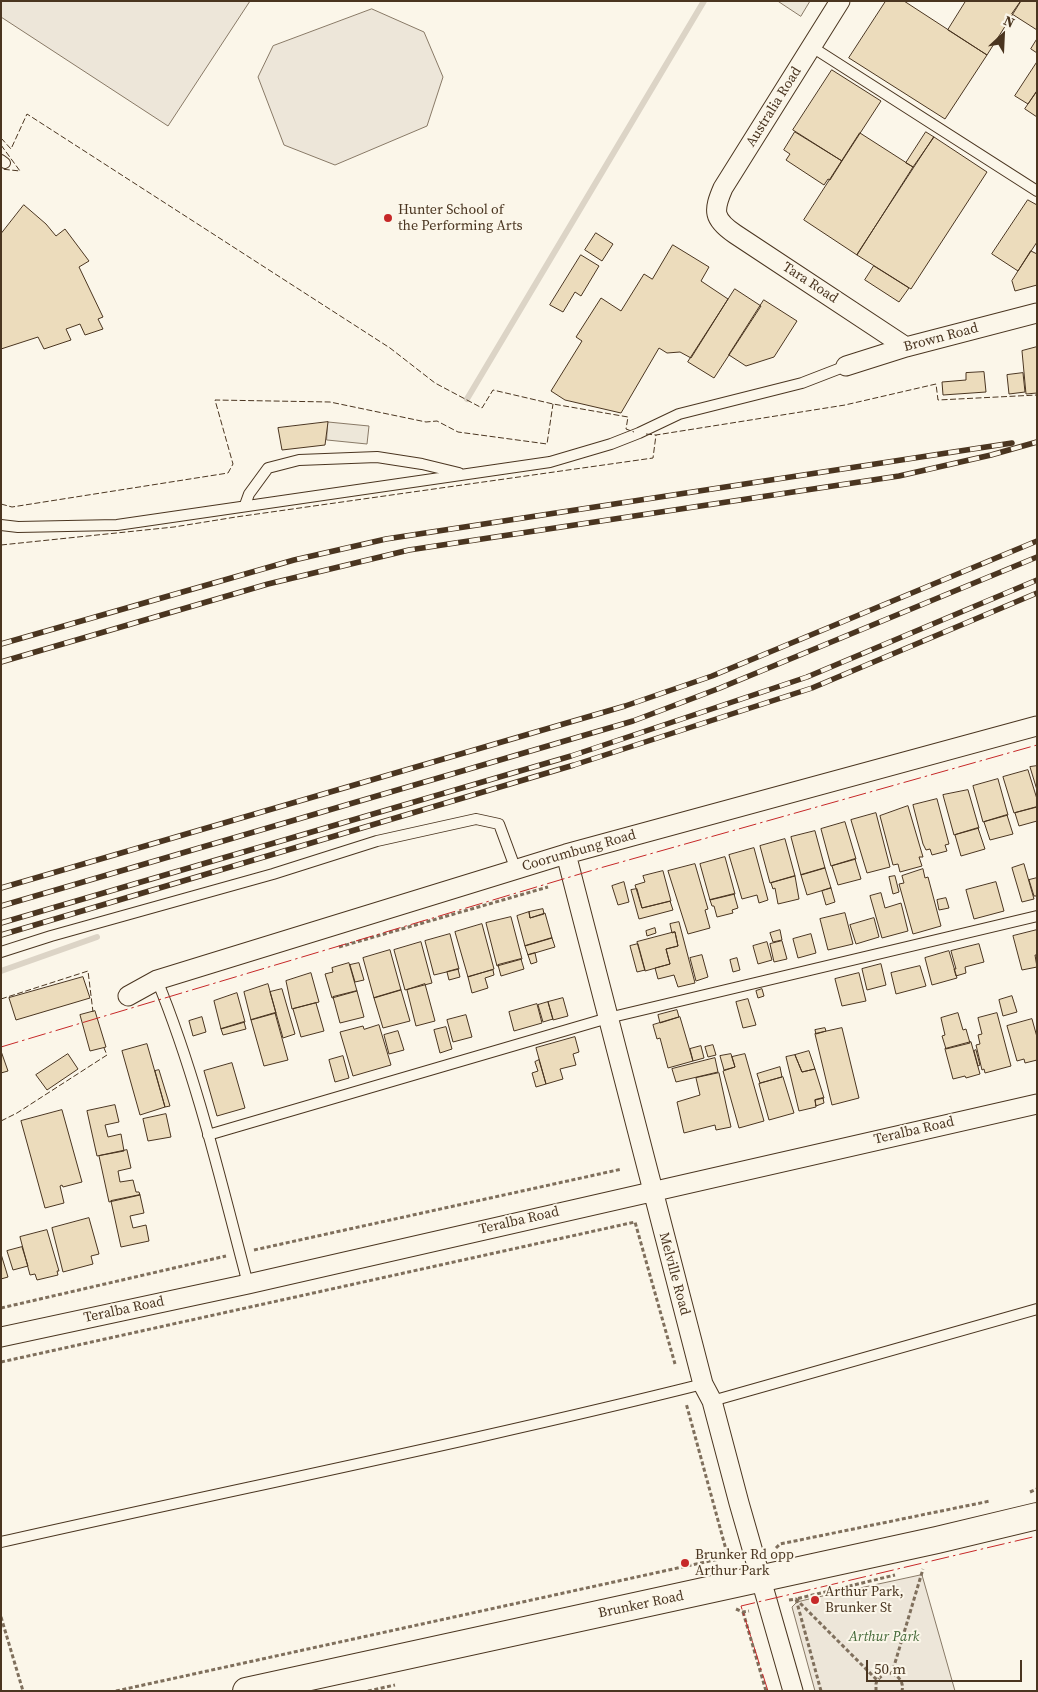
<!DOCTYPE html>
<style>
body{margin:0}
#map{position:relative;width:1038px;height:1692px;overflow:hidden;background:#fbf6e9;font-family:"Source Serif 4",serif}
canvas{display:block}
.frame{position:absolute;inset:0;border:2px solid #4a3520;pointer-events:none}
.north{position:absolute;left:978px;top:10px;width:50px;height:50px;-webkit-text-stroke:4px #fbf6e9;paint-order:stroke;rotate:25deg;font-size:14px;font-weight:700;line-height:20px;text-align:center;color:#4a3520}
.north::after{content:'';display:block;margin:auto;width:18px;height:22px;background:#4a3520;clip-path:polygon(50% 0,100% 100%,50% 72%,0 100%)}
.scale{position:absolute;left:866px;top:1660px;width:156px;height:22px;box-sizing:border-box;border:2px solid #4a3520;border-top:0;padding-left:6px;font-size:15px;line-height:18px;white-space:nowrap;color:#4a3520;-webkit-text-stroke:4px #fbf6e9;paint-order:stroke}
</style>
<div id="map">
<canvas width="1038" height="1692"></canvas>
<div class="frame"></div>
<div class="north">N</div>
<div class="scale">50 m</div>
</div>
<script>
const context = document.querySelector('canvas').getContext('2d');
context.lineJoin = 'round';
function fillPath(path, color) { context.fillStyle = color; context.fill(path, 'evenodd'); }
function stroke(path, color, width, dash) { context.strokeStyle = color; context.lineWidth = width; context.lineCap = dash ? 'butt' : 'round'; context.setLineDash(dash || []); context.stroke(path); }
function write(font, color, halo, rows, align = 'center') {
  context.font = font + ' "Source Serif 4",serif'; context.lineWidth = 4; context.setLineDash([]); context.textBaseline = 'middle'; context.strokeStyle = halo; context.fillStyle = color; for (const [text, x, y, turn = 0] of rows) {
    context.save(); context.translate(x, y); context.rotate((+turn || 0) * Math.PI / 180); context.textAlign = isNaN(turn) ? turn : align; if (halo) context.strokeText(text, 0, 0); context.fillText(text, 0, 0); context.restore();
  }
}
const green = new Path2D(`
 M1 1H250L168 126 1 17Z
 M372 9 424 32 443 77 427 126 335 165 284 145 258 77 273 46Z
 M922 1575 955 1691H815L792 1607 797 1602 809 1599Z`);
fillPath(green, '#ede6d9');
stroke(green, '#887966', 1);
const parking = new Path2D(`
 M778 1H810L801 16Z
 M328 422 369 426 367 444 327 440Z`);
fillPath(parking, '#ede7d9');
stroke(parking, '#887966', 1);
stroke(new Path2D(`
 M467 399 704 1
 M1 971 97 937`), '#dcd4c6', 6);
const building = new Path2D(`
 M886 1H904L987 55 945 119 849 58Z
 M966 1H1021L987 55 948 30Z
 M1021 1H1037V30L1012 14Z
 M1037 39V53L1031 49Z
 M1037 62V91L1028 104 1015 96Z
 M832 70 881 101 842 161 793 130Z
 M1037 91V117L1025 109Z
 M795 132 842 161 830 180 828 179 824 185 786 160 790 154 784 150Z
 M926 132 934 137 913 167 906 163Z
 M860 133 913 167 857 255 804 220Z
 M934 137 987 172 911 289 857 255Z
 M1028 200 1037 205V242L1018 271 992 254Z
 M24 205 46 224 56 236 65 229 89 261 79 267 103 317 98 319 103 329 85 335 80 324 66 329 71 340 44 349 38 337 1 349V234Z
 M596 233 613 244 602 261 585 250Z
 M673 245 709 267 701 281 728 299 691 358 680 352 667 353 659 348 621 413 565 400 551 391 582 341 576 337 601 298 621 311 644 274 652 279Z
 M1031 251 1037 254V285L1015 291 1012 281Z
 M581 255 599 266 581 296 575 292 563 312 550 305Z
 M874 266 909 288 899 302 865 280Z
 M735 289 761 306 714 378 688 362Z
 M764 300 797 321 774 357 746 366 729 355Z
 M1037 347V393L1026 394 1022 351Z
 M984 372 986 392 943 395 942 382 966 380V373Z
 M1023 373 1025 392 1009 394 1007 375Z
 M328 422 325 445 282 450 278 428Z
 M1037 766V790L1030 767Z
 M1028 770 1037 799V807L1014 813 1003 777Z
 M998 779 1008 815 983 822 973 786Z
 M968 790 979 828 954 835 943 795Z
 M937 799 949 844 945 845 947 851 932 855 930 849 926 850 923 844 913 805Z
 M908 806 923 857H919L922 866 900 872 898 864 893 865 880 816Z
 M1037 807V821L1019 826 1015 813Z
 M876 813 890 867 867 873 851 820Z
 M1007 815 1013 834 990 840 984 822Z
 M845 822 856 859 831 866 821 829Z
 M978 828 985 849 961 856 955 835Z
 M815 831 825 868 801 875 791 837Z
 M785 839 795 876 770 883 760 846Z
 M754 848 768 900 759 903 757 895 742 899 729 855Z
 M725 857 735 894 710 900 700 864Z
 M855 859 861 879 838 885 832 866Z
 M695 864 708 909 705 910 710 928 688 934 668 871Z
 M1024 864 1034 899 1022 902 1012 868Z
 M825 868 831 888 807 895 801 875Z
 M923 869 925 878 928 877 941 926 913 934 899 884 904 883 902 876Z
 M663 871 671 901 642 908 635 885 645 882 643 876Z
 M795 876 799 899 778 904 775 888 773 889 771 883Z
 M895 876 899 892 893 894 889 877Z
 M1037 878V896H1034L1029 880Z
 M624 882 629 902 618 905 612 886Z
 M996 882 1004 911 974 919 966 890Z
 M831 888 835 902 826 905 822 891Z
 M637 889 642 908 670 901 673 910 639 919 631 890Z
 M881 893 885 908 901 903 908 931 882 938 870 896Z
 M734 894 738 908 732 910 733 913 717 917 714 906H712L710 900Z
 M946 898 949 908 939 910 937 900Z
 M543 909 544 914 530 918 529 912Z
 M529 912 530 918 545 913 552 938 525 946 517 916Z
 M845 913 853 944 828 950 820 919Z
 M511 917 522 959 497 966 486 923Z
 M874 918 879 937 856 944 850 925Z
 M679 922 695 983 678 987 674 975 658 979 655 968 670 964 666 949 678 946 675 932 672 933 670 924Z
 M482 924 494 969 468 977 455 932Z
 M655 928 656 933 647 936 646 931Z
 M780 930 782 940 773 942 770 933Z
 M1037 930V955H1035L1037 967 1022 970 1013 936Z
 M675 932 678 946 666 949 670 964 645 971 637 942Z
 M450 934 459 969 434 975 425 941Z
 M811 934 816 953 798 958 793 939Z
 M552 938 555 947 528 955 525 946Z
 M782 941 787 959 774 962 770 944Z
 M421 942 432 983 405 990 394 950Z
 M767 942 772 960 758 964 753 946Z
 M638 944 645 970 637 972 630 946Z
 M979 944 984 962 965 967 966 973 956 976 954 969H956L951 951Z
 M390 950 401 990 374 998 363 958Z
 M949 951 957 978 932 985 925 958Z
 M535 953 537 962 531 964 528 955Z
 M702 955 708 977 696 981 690 958Z
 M737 958 740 970 733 972 730 960Z
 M521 959 524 969 501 976 498 965Z
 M349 963 357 991 332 998 325 974 333 972 332 968Z
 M359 963 364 980 355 982 350 965Z
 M881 964 886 985 867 990 862 969Z
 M920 966 926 986 896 994 891 973Z
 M458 969 460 977 449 980 447 972Z
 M493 970 494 975 485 978 488 988 472 993 468 977Z
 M311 973 319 1002 292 1009 286 981Z
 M859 973 866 1001 842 1006 835 979Z
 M83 977 90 998 16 1020 9 998Z
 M268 984 276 1013 251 1020 244 992Z
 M425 984 435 1021 416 1026 407 990Z
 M282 989 295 1034 283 1038 270 992Z
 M762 989 764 996 758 998 756 991Z
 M401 990 410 1021 383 1028 374 998Z
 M357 991 364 1017 340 1023 333 997Z
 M237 993 245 1022 221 1029 214 1001Z
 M1012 996 1017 1012 1003 1016 999 1000Z
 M563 998 568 1016 553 1020 548 1002Z
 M748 999 756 1025 743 1028 736 1002Z
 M548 1002 553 1019 543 1022 538 1005Z
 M316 1003 324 1031 301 1037 293 1009Z
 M537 1004 542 1023 514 1031 509 1012Z
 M677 1010 679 1017 660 1023 658 1015Z
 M95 1011 106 1047 90 1051 80 1015Z
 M275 1013 288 1060 264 1066 251 1020Z
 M958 1013 963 1030 966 1029 970 1043 946 1049 942 1036 945 1035 941 1018Z
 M997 1013 1011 1066 985 1073 984 1069 982 1070 976 1045 980 1044 978 1035 982 1034 978 1018Z
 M466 1015 472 1037 453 1042 447 1020Z
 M202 1017 206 1032 193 1036 189 1021Z
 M680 1017 693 1061 668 1068 660 1038 657 1039 653 1025Z
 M1032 1019 1037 1037V1060L1025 1063 1024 1059 1017 1061 1007 1026Z
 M244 1022 246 1029 223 1035 221 1029Z
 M379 1025 391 1065 353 1076 340 1032 363 1026 364 1029Z
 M446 1027 452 1049 440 1053 434 1030Z
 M825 1028 826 1031 816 1034 815 1030Z
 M842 1028 859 1098 832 1105 815 1034Z
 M398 1031 404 1050 389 1054 384 1035Z
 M575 1037 579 1052 573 1054 576 1065 560 1069 563 1079 546 1084 536 1048Z
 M971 1042 980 1074 966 1078 965 1076 953 1079 945 1049Z
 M147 1044 165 1107 140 1115 122 1051Z
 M713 1045 716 1055 708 1057 705 1047Z
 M701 1046 704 1058 693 1061 690 1049Z
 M976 1050 980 1065 978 1066 974 1051Z
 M1 1051 8 1071 1 1073Z
 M809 1051 815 1069 802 1072 795 1055Z
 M68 1054 78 1069 47 1090 36 1075Z
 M731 1054 735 1067 724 1070 720 1056Z
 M745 1054 764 1121 739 1128 723 1071 735 1067 732 1057Z
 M795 1055 802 1072 815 1069 824 1098 815 1100 816 1107 799 1111 786 1057Z
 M343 1056 349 1078 335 1082 329 1060Z
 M715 1058 718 1072 676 1082 672 1069Z
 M539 1060 546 1084 536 1087 532 1073 538 1071 535 1062Z
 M232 1063 245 1108 217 1116 204 1071Z
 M780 1067 782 1077 760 1083 757 1074Z
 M159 1070 170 1106 165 1107 155 1071Z
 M719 1073 731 1127 716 1130 715 1125 684 1133 677 1102 700 1095 696 1078Z
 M783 1077 794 1113 769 1120 759 1084Z
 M823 1098 824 1103 816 1106 815 1100Z
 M115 1105 119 1122 105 1125 108 1137 121 1134 124 1151 97 1156 87 1111Z
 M62 1110 82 1182 63 1187 62 1185 60 1186 64 1203 45 1208 21 1121Z
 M166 1114 171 1137 148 1141 143 1119Z
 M127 1150 131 1168 118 1171 120 1182 133 1180 136 1192H139L140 1195 109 1202 99 1156Z
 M140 1195 144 1213 130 1216 133 1228 146 1225 149 1241 121 1247 111 1201Z
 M89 1218 99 1254 91 1256 93 1264 63 1272 52 1228Z
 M47 1230 59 1271H57L58 1275 37 1280 35 1274 30 1275 20 1237Z
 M22 1247 28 1266 13 1270 7 1251Z
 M1 1254 8 1277 1 1279Z`);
fillPath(building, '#ecdcbc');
stroke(building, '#4a3520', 1);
const service = new Path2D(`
 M812 47 1037 191
 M1 160 5 163
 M245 505 249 494 268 468 299 460 377 457 422 464 459 473
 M1 525 18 527 117 525 550 462 611 444 639 433 679 414 802 383 846 366
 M1 952 51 936 273 874 377 841 476 819 499 824 516 870
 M157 980C197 1078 221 1182 248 1284
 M208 1135 608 1018 1037 916
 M712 1401 1037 1309
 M1 1542C235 1489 471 1442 703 1384`);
const minor = new Path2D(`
 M840 1 723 188C713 211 713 219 735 234L906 347
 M846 366 906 347 1037 313
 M566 854 703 1384 712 1401 739 1503 793 1691
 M128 996 157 980 566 854 1037 726
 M1 1337 248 1284 1037 1104`);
const secondary = new Path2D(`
 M246 1691 937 1540 1037 1516`);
stroke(service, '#4a3520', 12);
stroke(minor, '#4a3520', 21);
stroke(secondary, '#4a3520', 28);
stroke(new Path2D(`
 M339 947 548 887
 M254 1250 622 1169
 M1 1308 226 1256
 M1 1362 635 1222 675 1364
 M1030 1492 1037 1489
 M776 1548 780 1544 990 1501
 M789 1600 796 1599 877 1680 884 1674 892 1673 923 1569
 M736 1609 743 1612 749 1611
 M743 1612 766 1691
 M1 1617 23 1691
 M892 1673C899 1677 904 1682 902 1691
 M116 1691 728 1557 686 1403
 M368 1691 395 1685
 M821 1691 796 1599 895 1575
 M876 1691V1684L877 1680`), '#7f6f5c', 3, [4, 2.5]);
stroke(service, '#fbf6e9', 10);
stroke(minor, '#fbf6e9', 19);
stroke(secondary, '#fbf6e9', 26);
const rail = new Path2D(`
 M1 644 294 560 386 539 1012 443
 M1 662 268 584 409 550 899 476 991 455 1037 442
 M1 888 625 706 712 676 1037 541
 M1 906 633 721 720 688 1037 557
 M1 923 571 756 807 677 1037 580
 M1 935 574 765 812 688 1037 593`);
stroke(rail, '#4a3520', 5.5);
stroke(rail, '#fbf6e9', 4, [11]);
stroke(new Path2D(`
 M1 138 11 149 27 114 390 348 435 383 482 408 493 390 553 404 628 417 626 429 634 432
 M1 145 20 171 1 169
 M646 434 656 435 845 405 936 384 938 400 1037 395
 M1 504 12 507 228 473 233 464 215 400 330 402 426 422 437 421 458 432 547 444 553 404
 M1 545 174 527 236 517 653 458 656 435
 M1 999 88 971 93 1012
 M1 1121 17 1113 107 1055 104 1048`), '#4a3520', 1, [6, 2.5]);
stroke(new Path2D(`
 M1 1047 600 868 1037 745
 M768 1691 741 1606 1037 1536`), '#c62828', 1, [18, 4, 2.5, 4]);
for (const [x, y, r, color] of [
 [388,218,5,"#c62828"],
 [685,1563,5,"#c62828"],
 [815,1600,5,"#c62828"]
]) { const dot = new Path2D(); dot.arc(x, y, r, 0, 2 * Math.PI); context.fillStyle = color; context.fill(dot); stroke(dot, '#fbf6e9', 2); }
write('14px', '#4a3520', '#fbf6e9', [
 ["Australia Road",774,107,-58],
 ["Tara Road",810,283,33],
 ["Brown Road",941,338,-15],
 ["Coorumbung Road",579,851,-16],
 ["Teralba Road",914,1131,-13],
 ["Teralba Road",519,1221,-13],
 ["Melville Road",674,1274,75],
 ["Teralba Road",124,1310,-12],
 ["Brunker Road",641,1605,-12]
]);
write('14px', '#4a3520', '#fbf6e9', [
 ["Hunter School of",398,210],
 ["the Performing Arts",398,226],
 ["Brunker Rd opp",695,1555],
 ["Arthur Park",695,1571],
 ["Arthur Park,",825,1592],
 ["Brunker St",825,1608]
], 'left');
write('italic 14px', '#436837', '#fbf6e9', [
 ["Arthur Park",884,1637]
]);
</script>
